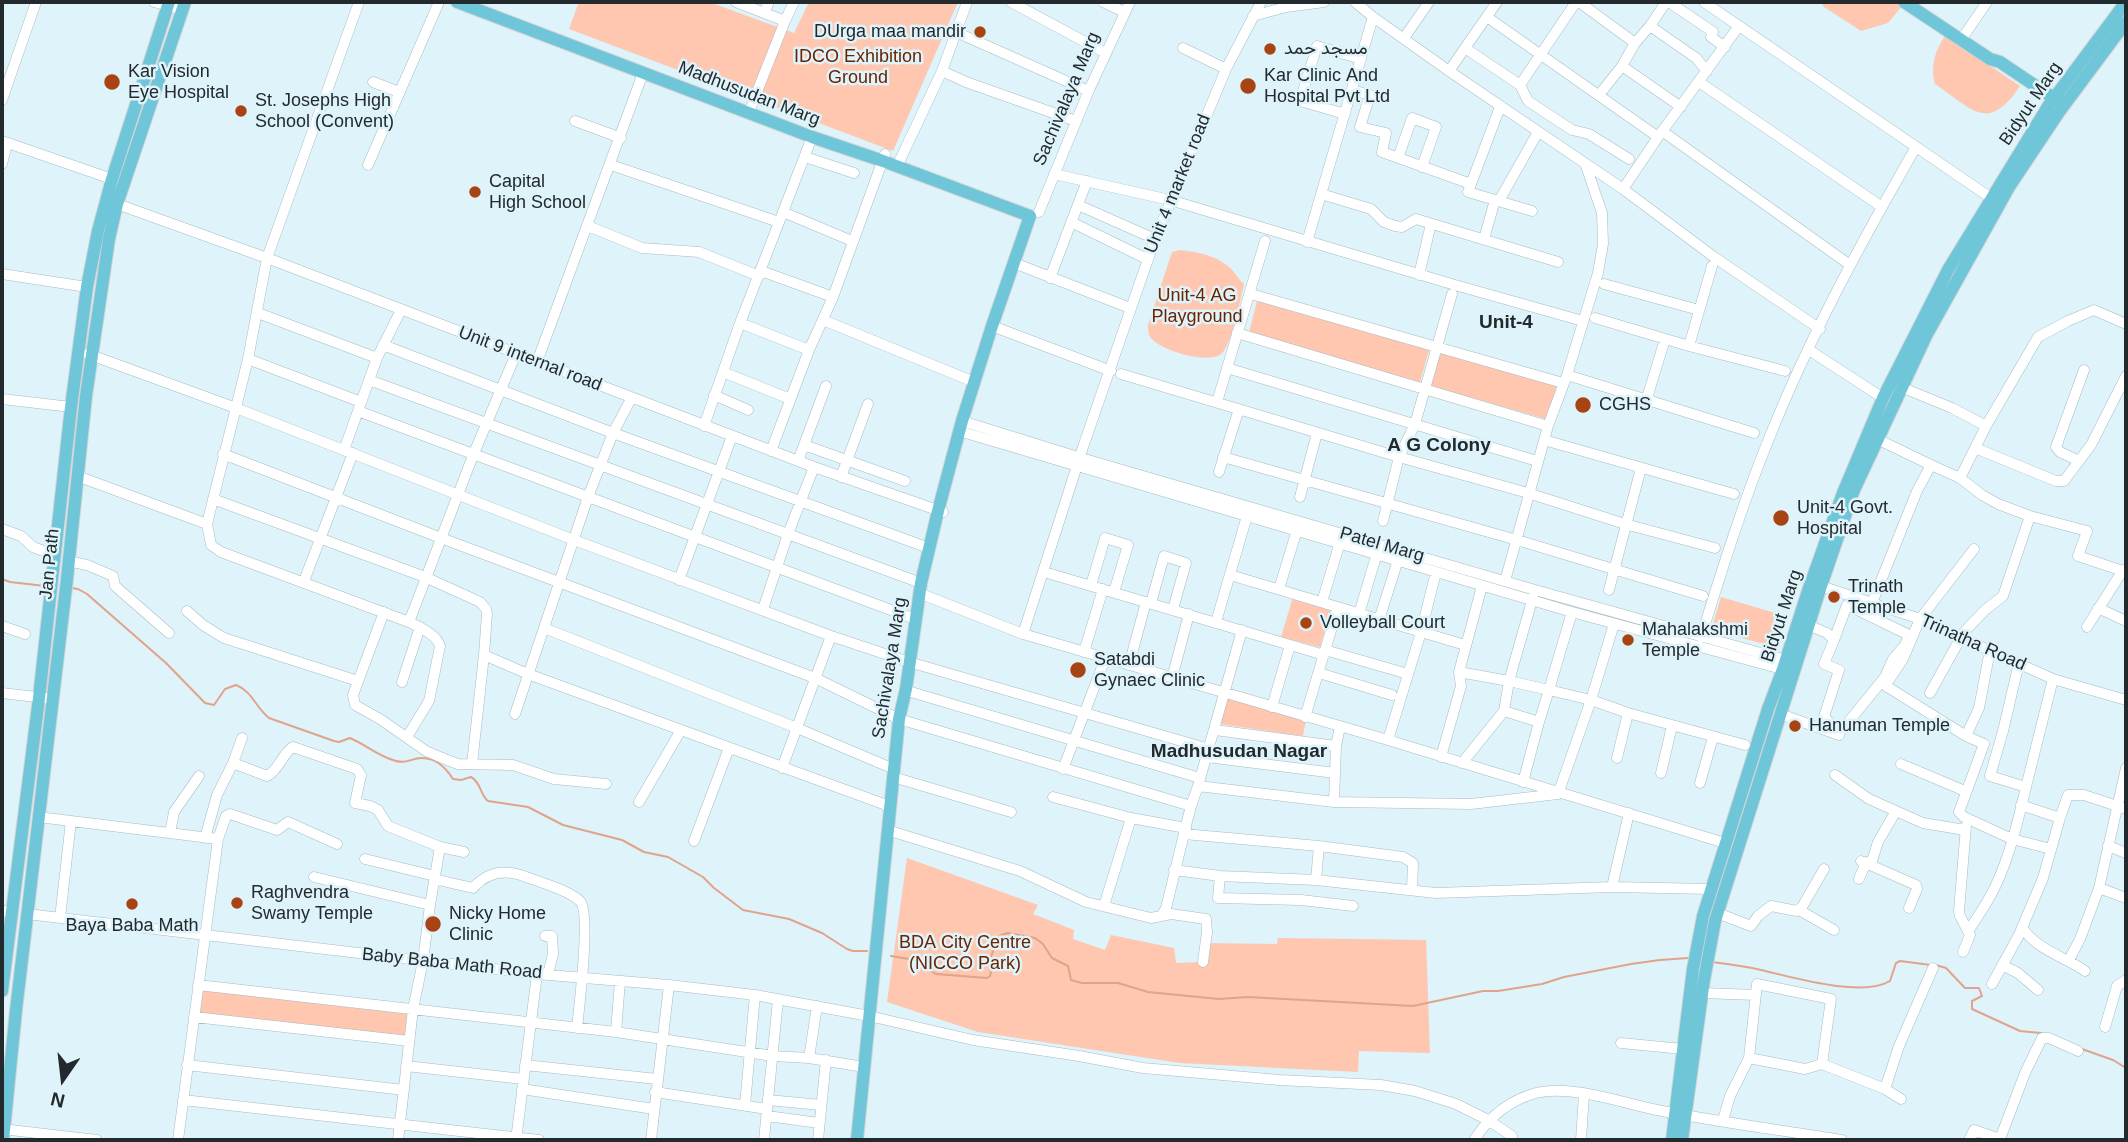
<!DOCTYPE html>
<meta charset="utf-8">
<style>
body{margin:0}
#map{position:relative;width:2128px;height:1142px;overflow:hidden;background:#def3fa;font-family:Arial,sans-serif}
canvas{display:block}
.frame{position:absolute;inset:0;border:4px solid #232a2d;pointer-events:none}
.north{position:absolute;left:28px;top:1044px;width:70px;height:70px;-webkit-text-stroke:5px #def3fa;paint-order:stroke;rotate:194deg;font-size:19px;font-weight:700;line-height:28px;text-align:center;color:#232a2d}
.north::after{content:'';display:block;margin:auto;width:24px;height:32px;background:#232a2d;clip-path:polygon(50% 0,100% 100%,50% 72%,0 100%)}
</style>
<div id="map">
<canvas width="2128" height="1142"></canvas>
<div class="frame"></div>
<div class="north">N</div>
</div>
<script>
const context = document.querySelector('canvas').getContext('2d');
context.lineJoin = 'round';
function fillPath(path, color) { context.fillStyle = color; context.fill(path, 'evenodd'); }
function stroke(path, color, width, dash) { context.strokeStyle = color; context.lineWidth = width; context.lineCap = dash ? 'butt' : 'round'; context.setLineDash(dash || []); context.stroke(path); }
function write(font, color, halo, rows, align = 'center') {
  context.font = font + ' Arial,Vazirmatn,sans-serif'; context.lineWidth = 5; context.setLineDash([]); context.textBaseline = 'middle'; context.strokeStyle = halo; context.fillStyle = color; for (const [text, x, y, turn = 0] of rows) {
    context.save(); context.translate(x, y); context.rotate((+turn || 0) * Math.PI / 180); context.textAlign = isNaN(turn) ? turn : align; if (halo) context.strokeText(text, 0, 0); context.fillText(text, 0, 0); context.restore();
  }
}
fillPath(new Path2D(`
 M579 2H709L794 33 809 2H958L893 151 569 29Z
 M1821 2H1896L1902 6 1888 23 1861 31 1824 7Z
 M1945 36 2020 86C1988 134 1972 109 1935 84 1930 68 1935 50 1945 36Z
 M1180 250C1196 252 1216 255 1229 267 1235 272 1238 279 1244 284 1240 301 1233 339 1223 352 1213 366 1163 351 1153 340 1148 336 1148 331 1148 325L1172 252Z
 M1257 301 1429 350 1420 382 1249 333Z
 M1440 349 1558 382 1546 419 1430 386Z
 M1293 597 1331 609 1320 647 1281 637Z
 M1721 597 1782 615 1772 646 1711 630Z
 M1228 697 1306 719 1303 736 1220 724Z
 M907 858 1038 905 1033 914 1074 930 1073 939 1105 950 1111 935 1174 948 1176 963 1200 962V943L1277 944 1278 938 1426 940 1430 1053 1359 1051 1358 1072 1180 1063 978 1032 887 1002Z
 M201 990 409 1014 407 1037 200 1015Z`), '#ffc6b0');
stroke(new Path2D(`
 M2 540V554
 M2 579 10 582 45 586
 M71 588 78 589 87 594 166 663 205 703 214 705 225 689 236 685C252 691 256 708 269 718L334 741 339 742 350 738C364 744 376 754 390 759 407 766 409 758 422 758 437 758 446 768 453 779L461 780 471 777C481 782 480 795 488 801L528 807 563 825 622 840 644 852 668 857 703 877 714 888 743 910 789 919 822 933 847 949 853 951H867
 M891 956 909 959 936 974 987 978 990 976 991 972 988 964 998 939 1001 935 1008 933 1035 938 1043 944 1052 958 1068 966 1071 980 1082 983H1118L1148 992 1219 999 1248 997 1413 1006 1483 991H1498L1542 984 1564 977 1631 964 1660 960 1688 958
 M1712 962C1729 964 1745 966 1761 970 1792 977 1861 998 1890 981L1896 963 1900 961 1931 965
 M1936 965 1946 968 1965 988H1979L1982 996 1972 1001V1009L2020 1031 2041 1033
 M2082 1049 2113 1060 2126 1068`), '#e1a38a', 2);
const minor = new Path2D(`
 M154 2 183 10
 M359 2 267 258 248 359 207 524 211 545 221 552 409 622 474 453 516 354
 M736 2 785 21 794 2
 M1011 2 1100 50
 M1103 2 1120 10
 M1355 2 1373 17 1449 71 1623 189 1714 257 1820 329
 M1579 2 1635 43
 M1669 2 1713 32 1711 37 1725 47
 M1704 2 1991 198
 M764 13 769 2
 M1253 16 1286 7 1324 2
 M1487 17 1658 137
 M1650 26 1696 58 1707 71
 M956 32 1084 89
 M1404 38 1429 2
 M1961 40 1987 2
 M1183 48 1226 69
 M1465 48 1520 85 1528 101 1572 130 1589 134 1629 159
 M1622 66 1681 107
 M942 71 966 82 1076 121
 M1449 71 1497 2
 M373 82 399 92
 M1699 82 1882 207
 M1520 85 1576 2
 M1352 90 1370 95 1360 127 1386 133 1382 152 1471 184
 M1599 95 1622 66 1635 43 1650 26 1666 2
 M2 100 36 2
 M751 107 785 21
 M1345 114 1300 101 1317 46 1361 59
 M575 121 621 138
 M1662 131 1850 265
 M2 141 112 179
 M805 157 854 173
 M1398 158 1412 118 1436 127 1422 167
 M900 160 942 71 967 2
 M2 164 7 143
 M368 165 439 2
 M611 165 779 222
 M1054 174 1170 200 1455 285 1583 321
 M1623 189 1658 137 1739 26
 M1321 194 1371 209 1384 222 1395 226 1402 227 1416 219 1558 262
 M1495 200 1532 211
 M1499 201 1538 132
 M117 204 267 258 814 467 943 512
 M1078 205 1155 239
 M783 212 852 241
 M1039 212 1089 90 1130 2
 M1071 222 1147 259
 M588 226 642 248 699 252 759 276
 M1484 239 1495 200 1468 192 1500 107
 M1307 242 1373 17
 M1014 263 1130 308
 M761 271 833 297
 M2 274 87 287
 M1419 275 1431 224
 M1050 278 1087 181
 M1604 284 1699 310
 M1251 294 1563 383
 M258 313 377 358
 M1595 318 1689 346 1785 371
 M823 320 974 382
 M740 323 809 350
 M992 326 1111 371
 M1237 333 1548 426
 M383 345 613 433 929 548
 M1689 346 1712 266
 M1809 350 1883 398
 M88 354 236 408 574 540 831 636 909 662 1209 749
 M248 359 361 402
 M537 362 643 73
 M1227 368 1537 461
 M723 372 790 399
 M1121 374 1399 457 1528 493 1625 524 1715 548
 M1567 375 1754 433
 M369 380 921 583
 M1901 387 1952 408 1986 426 1960 478
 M714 395 748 410
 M1647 398 1665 339
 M2 399 71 407
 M1217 402 1265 241
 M358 411C544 479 729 550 915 619
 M962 421 1081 458 1535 590 1793 662
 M704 426 740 323 812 137
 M1986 426 2038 337 2068 321 2094 310 2126 324
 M959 431 1572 612 1789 671
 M1544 440 1734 494
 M804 445 905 481
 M1975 448 2056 481H2064L2091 445 2126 376
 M344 450 377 358 401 310
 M771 451 809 350 833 297 885 154
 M223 454 441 538 815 678 899 719 1191 806 1198 786
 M1223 457 1517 540 1703 596
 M798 461 826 386
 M2079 461 2060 452 2056 447 2084 370
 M1931 465 1960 478 1982 495 1998 504 2030 516 2087 531 2078 556 2126 572
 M1219 472 1239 409
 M77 476 207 524
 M841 477 868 404
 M1300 497 1317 433
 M213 499 425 577 480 602 486 609 487 614 484 655 528 674 889 806
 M1383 521 1399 457 1415 424 1452 294
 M2 529 21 536 33 547 54 555
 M68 561 87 565 113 576 115 586 169 633
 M1044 572 1324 655
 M1230 575 1465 645
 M679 580 732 436
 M304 581 353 453
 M1505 581 1548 426 1567 375 1598 273 1603 244 1602 213 1585 163
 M1091 585 1105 538 1128 545 1114 592
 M1821 586 1920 619 2053 679 2126 700
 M1279 589 1297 530
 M1609 590 1641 468
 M924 595 1023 634 1388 740 1725 843
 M1533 597 1509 681 1549 690 1572 612
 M1322 602 1340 542
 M1151 603 1164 556 1186 563 1173 609
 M1872 603 1917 491 1931 465 1877 439
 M2098 608 2126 621
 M763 609 788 534 814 467
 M187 611 203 625 224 638 358 681
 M384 612 353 695 355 705 380 719 426 751 447 760 458 764 513 765 554 779 606 784
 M1359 614 1377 553
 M1379 620 1398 560
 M1216 622 1247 516
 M1808 625 1827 633 1834 640 1824 664 1839 670 1824 717 1837 730H1842L1885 677 1893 659 1905 645 1909 635 1847 605 1834 640
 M2 626 25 634
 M2087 627 2123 570
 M544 628 797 728 894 769
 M1242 630 1198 786 1334 802 1471 804 1558 794 1591 700 1614 624
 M1023 634 1083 447 1155 239 1226 69 1261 2
 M1701 637C1722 570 1743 502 1770 436 1810 336 1862 241 1916 147
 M1325 650 1408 674
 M1990 650 1979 708 1966 736 1984 744 1959 812 1964 817 2012 839 2051 849
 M1084 652 1103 589
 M1129 665 1146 602
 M1459 672 1509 681 1504 711 1539 722 1549 690 1591 700 1628 713 1745 745
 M1319 673 1392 695
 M1172 678 1189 614
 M1889 680 1903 659 1920 619 1974 549
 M402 682 420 627
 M1886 686 1966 736
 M911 692 1200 778
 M2 693 45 698
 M1930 693 1964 632 1985 610 2003 596 2030 516
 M1272 707 1290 645
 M515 714 588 497 613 433 631 399
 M1780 714 1839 735
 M1305 717 1338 607
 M1215 730 1336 746
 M407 737 429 701 440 646C436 634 421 628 409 622
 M1388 740 1421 632 1436 572
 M1207 757 1335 773
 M1441 757 1461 686 1459 672 1482 586
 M1617 758 1628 713
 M233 763 267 776C279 770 282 754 293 747L357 769 361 775 355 803 370 806 378 810 388 826 440 847
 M1462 763 1504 711
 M472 764 484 655
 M1901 764 1965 791
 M782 768 831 636
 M2126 768 2099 888 2126 898
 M1063 769 1105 659
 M1661 773 1672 726
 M1835 775 1869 799 1923 823 1965 830
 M893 777 1011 812
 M1523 782 1539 722
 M1700 783 1713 737
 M2026 787 2053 679
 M1053 797 1131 818 1186 828
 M639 802 681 730
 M1334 802 1336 746 1340 727
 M2021 805 2060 818 2068 795H2084L2126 809
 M1629 813 1612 887 1711 889
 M38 817 71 821
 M887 830 1020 871 1086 902 1151 918 1171 914 1206 919 1207 932 1203 962
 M170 833 174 812 199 776
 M1184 833 1191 806
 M205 838 217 795 233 763 242 738
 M218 839 226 816 230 814 277 830 288 822 337 844
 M694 841 729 748
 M2108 846 2126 853
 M365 859 435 876
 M1861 861 1916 885 1917 889 1909 908
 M1871 864 1878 842 1896 811
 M1174 870 1220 876 1316 880 1436 893 1612 887
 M1220 876 1218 898 1301 900 1353 906
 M314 877 430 905
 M434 879 473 888C488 871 506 869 526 877 540 882 570 891 580 901 591 912 579 1008 577 1028
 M1859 879 1866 862
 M1316 880 1319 846
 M1104 906 1131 818
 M1799 910 1834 930
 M2 911 12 912
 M1717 913 1751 926 1758 916 1771 906 1797 911 1802 907 1824 869
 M27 914 537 974 669 985 755 995 869 1016 973 1040 1079 1056 1143 1068 1279 1080 1381 1085 1415 1091 1456 1104 1488 1120 1512 1136
 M1162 915 1166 908 1184 834 1319 846 1403 857 1413 863 1412 890
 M60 918 71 821 218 839 178 1140
 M2022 927C2035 949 2065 957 2085 971
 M1969 930C1978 916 1988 902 1995 887 2010 856 2018 820 2026 787L1990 776 2003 731 2019 663
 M545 936H552L553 954 548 974
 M1963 952 1970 935 1960 916 1959 911 1966 826
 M2069 960 2080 939 2099 888
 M2002 965 2018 973 2038 990
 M1992 984 2019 935 2043 878 2060 818
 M198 985 616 1032 773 1056 809 1058
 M1703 993 1756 995
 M817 1006 809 1058 864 1067
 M194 1017 409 1041
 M2105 1027 2117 986 2126 980
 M616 1032 620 981
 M1621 1043 1683 1049
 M1749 1058 1805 1069 1822 1064
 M187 1065 404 1090
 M525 1065 657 1079
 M406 1066 523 1079
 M522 1089 654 1109
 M655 1092 767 1109
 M1901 1099 1885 1089 1899 1046 1933 968
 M183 1100 539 1140
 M768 1100 821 1105
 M745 1105 755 995
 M767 1116 819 1123
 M1723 1120 1730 1096 1749 1058 1757 984 1831 999 1822 1064 1885 1089
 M2 1129 97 1140
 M398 1140 413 1009 423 961 430 905 440 847 464 852
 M516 1140 537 974
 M651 1140 669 985
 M764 1140 778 1000
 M818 1140 826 1060
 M1474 1140C1489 1117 1510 1100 1536 1093 1570 1084 1623 1103 1657 1110 1718 1122 1780 1130 1842 1140
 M1581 1140 1584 1094
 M1969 1140 1974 1130 2000 1139 2025 1073 2042 1038H2049L2078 1051`);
const major = new Path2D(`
 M457 2 812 137 883 161 1030 216 992 326 962 421 938 511 921 583 906 689 899 719 857 1140
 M1904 2 1990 59 2000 62 2061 103
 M2 991 39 698 71 407 87 287 98 231 112 179 169 2
 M3 1140 16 1010 67 579 86 396 109 239 117 204 185 2
 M1672 1140 1693 969 1703 916 1768 709 1783 669 1808 591 1843 493 1883 398 1948 270 2049 105 2126 2
 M1682 1140 1704 980 1715 921 1821 586 1854 490 1927 334 2009 187 2059 112 2126 22`);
stroke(minor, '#a7bbc1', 11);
stroke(major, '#d3d4d5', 14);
stroke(minor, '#fff', 10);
stroke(major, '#6fc6d9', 12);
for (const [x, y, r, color] of [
 [980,32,7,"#a84413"],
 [1270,49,7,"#a84413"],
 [112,82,9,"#a84413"],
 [1248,86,9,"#a84413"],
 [241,111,7,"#a84413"],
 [475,192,7,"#a84413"],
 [1583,405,9,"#a84413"],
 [1781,518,9,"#a84413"],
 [1834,597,7,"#a84413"],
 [1306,623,7,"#a84413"],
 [1628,640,7,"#a84413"],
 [1078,670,9,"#a84413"],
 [1795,726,7,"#a84413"],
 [237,903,7,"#a84413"],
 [132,904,7,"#a84413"],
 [433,924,9,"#a84413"]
]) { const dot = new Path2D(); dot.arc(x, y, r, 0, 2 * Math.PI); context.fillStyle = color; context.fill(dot); stroke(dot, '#def3fa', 2.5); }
write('18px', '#232a2d', '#def3fa', [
 ["DUrga maa mandir",966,32,"right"],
 ["مسجد حمد",1284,49],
 ["Kar Vision",128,72],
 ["Eye Hospital",128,93],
 ["Kar Clinic And",1264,76],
 ["Hospital Pvt Ltd",1264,97],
 ["St. Josephs High",255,101],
 ["School (Convent)",255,122],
 ["Capital",489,182],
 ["High School",489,203],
 ["CGHS",1599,405],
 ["Unit-4 Govt.",1797,508],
 ["Hospital",1797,529],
 ["Trinath",1848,587],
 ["Temple",1848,608],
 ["Volleyball Court",1320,623],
 ["Mahalakshmi",1642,630],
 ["Temple",1642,651],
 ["Satabdi",1094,660],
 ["Gynaec Clinic",1094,681],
 ["Hanuman Temple",1809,726],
 ["Raghvendra",251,893],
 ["Swamy Temple",251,914],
 ["Nicky Home",449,914],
 ["Clinic",449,935],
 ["Baya Baba Math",132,926,"center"]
], 'left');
write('18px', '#6c2300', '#def3fa', [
 ["IDCO Exhibition",858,57],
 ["Ground",858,78],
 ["Unit-4 AG",1197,296],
 ["Playground",1197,317],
 ["BDA City Centre",965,943],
 ["(NICCO Park)",965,964]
]);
write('18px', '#232a2d', '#def3fa', [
 ["Madhusudan Marg",749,94,21],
 ["Sachivalaya Marg",1067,99,-67],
 ["Bidyut Marg",2031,104,-56],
 ["Unit 4 market road",1178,184,-68],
 ["Unit 9 internal road",530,359,21],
 ["Patel Marg",1382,545,16],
 ["Jan Path",50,564,-84],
 ["Bidyut Marg",1782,616,-72],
 ["Trinatha Road",1973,643,24],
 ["Sachivalaya Marg",890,668,-81],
 ["Baby Baba Math Road",452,964,6]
]);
write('bold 19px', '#232a2d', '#def3fa', [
 ["Unit-4",1506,323],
 ["A G Colony",1439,446],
 ["Madhusudan Nagar",1239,752]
]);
</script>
